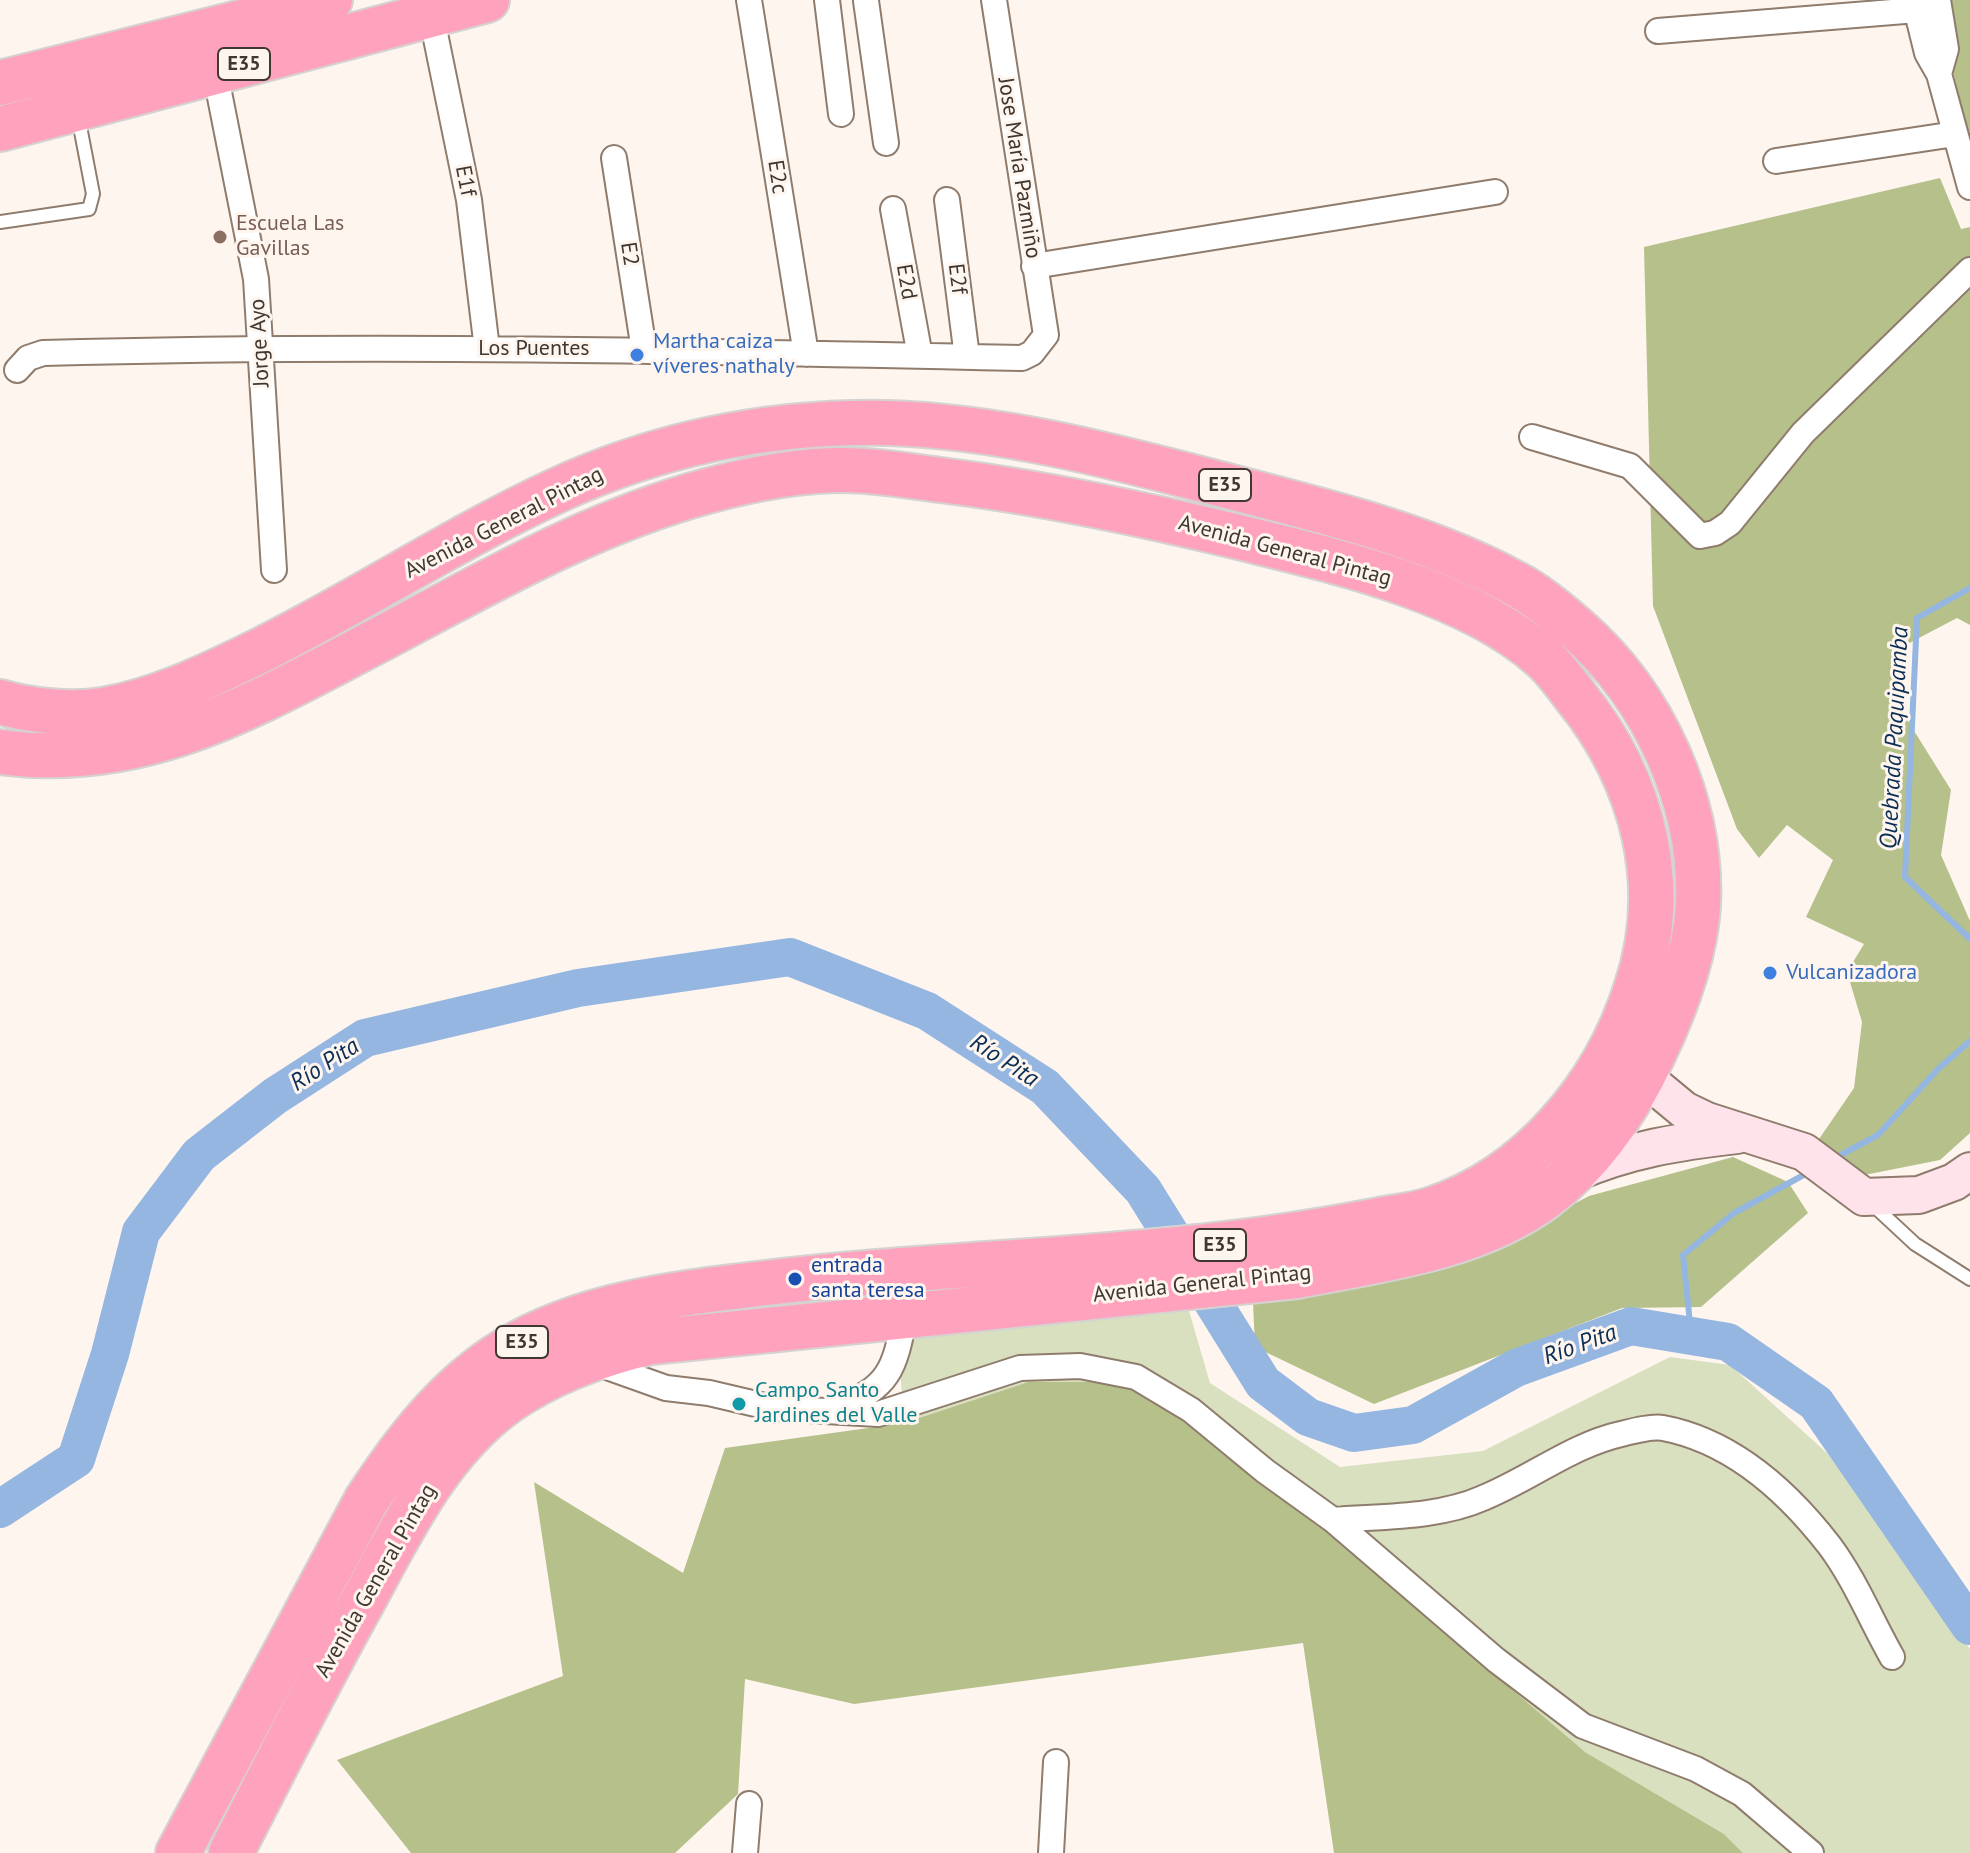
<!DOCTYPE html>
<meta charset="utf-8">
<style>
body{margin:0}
canvas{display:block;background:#fef5ee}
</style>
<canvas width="1970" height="1853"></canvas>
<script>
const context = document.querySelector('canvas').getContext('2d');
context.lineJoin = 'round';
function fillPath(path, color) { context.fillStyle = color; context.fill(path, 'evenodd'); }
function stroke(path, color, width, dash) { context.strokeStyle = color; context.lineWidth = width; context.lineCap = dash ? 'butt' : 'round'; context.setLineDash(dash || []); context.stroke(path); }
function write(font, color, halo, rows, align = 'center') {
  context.font = font + ' "PT Sans",sans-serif'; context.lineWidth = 6; context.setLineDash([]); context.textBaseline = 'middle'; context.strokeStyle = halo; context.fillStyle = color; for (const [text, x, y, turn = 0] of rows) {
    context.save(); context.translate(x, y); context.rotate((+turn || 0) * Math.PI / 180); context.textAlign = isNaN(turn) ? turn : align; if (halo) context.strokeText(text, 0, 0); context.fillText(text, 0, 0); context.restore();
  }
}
fillPath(new Path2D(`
 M1187 1304 1210 1383 1340 1467 1483 1451 1670 1357 1730 1365 1828 1454 1970 1649V1853H1743L1724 1834 1585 1752 1028 1382 904 1423 897 1327Z`), '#d8e0bf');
fillPath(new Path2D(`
 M1938 0H1970V150Z
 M1940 178 1961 229 1970 227V625L1957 618 1898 649 1891 694 1951 790 1941 855 1970 921V1133L1940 1160 1839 1180 1817 1142 1854 1088 1862 1022 1847 972 1864 944 1806 917 1833 860 1787 825 1759 858 1737 829 1653 606 1644 247Z
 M1733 1157 1788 1182 1808 1213 1701 1307 1622 1308 1374 1404 1255 1347 1253 1302 1458 1265 1589 1196Z
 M1028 1382H1114L1186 1411 1585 1752 1724 1834 1743 1853H1334L1303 1643 854 1704 745 1679 738 1794 675 1853H411L337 1760 563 1676 534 1482 683 1573 725 1448 904 1423Z`), '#b5c08b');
stroke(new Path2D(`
 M1970 588 1917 618 1905 877 1970 939
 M1835 1158 1878 1135 1938 1069 1970 1041
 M1690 1323 1683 1255 1734 1213 1811 1171`), '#94b6e1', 6);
stroke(new Path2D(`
 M0 1509 76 1459 110 1354 141 1232 199 1155 275 1096 365 1038 578 988 790 957 927 1011 1045 1087 1143 1190 1263 1383 1308 1417 1354 1433 1413 1425 1516 1368 1631 1326 1728 1342 1816 1403 1970 1626`), '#94b6e1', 38);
const lane = new Path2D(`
 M0 222 89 209 93 194 78 116
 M1872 1204 1915 1244 1970 1279`);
const street = new Path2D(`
 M749 0 806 354
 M827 0 841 114
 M1914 0 1927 53 1939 74 1970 187
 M1938 0 1946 49 1939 74
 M866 1 886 143
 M431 14 469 200 487 349
 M1658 31 1917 10
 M215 72 256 279 274 570
 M614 158 644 350
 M1776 161 1955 134
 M947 200 967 357
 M893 209 920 356
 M1034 266 1495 192
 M17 370 28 358 43 353C369 344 696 351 1022 358L1032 353 1046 335 994 0
 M1532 437 1630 466 1700 536 1715 533 1730 523 1803 433 1970 270
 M593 1362 666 1388 709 1393 773 1408 878 1414 1020 1368 1080 1366 1136 1377 1191 1410 1265 1471 1333 1520 1496 1660 1583 1726 1696 1769 1742 1794 1811 1853
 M836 1409C891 1386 894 1370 905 1315
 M1333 1520C1382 1516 1438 1518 1483 1498 1530 1479 1572 1445 1621 1434 1633 1431 1652 1426 1663 1428 1732 1441 1787 1491 1829 1545 1854 1578 1871 1620 1892 1657
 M745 1853 749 1804
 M1051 1853 1056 1762`);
const secondary = new Path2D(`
 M1643 1076 1684 1110 1707 1121 1804 1152 1864 1197 1919 1195 1954 1182 1970 1171
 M1574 1173C1630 1149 1677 1142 1737 1135`);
const highway = new Path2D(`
 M0 83 330 0
 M0 129 487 0
 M0 702C30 711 72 715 103 710 154 701 202 679 249 656 354 605 452 539 558 490 661 443 773 421 887 423 1002 426 1120 458 1231 487 1326 512 1428 536 1514 583 1536 594 1558 613 1577 629 1654 696 1703 804 1698 906 1695 956 1674 1011 1653 1055 1628 1109 1592 1162 1544 1198 1475 1249 1378 1260 1297 1276L651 1342C600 1354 551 1371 507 1402 439 1451 402 1529 363 1601 317 1684 274 1769 231 1853
 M0 752C144 771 252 706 375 642 483 585 589 523 707 491 751 479 798 470 844 470 878 470 914 477 948 481 1051 494 1153 516 1255 541 1345 563 1472 594 1542 657 1555 668 1566 684 1576 697 1643 780 1671 886 1636 989 1605 1086 1530 1178 1430 1210 1414 1215 1395 1217 1379 1220 1327 1230 1277 1238 1224 1244 1069 1262 912 1265 757 1284 673 1294 580 1305 507 1350 446 1387 404 1443 366 1501L178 1853`);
stroke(lane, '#8f7c6c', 16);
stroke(street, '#8f7c6c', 28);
stroke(secondary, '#8f7c6c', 40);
stroke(highway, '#d5d3d1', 48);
stroke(lane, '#fff', 12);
stroke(street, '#fff', 24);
stroke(secondary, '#ffe3eb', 36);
stroke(highway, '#ffa2bd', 44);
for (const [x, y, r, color] of [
 [220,237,8,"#8d6e63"],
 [637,355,8,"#3f7fe0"],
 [1770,973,8,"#3f7fe0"],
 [795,1279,8,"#1a4fb4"],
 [739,1404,8,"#0f9aa8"]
]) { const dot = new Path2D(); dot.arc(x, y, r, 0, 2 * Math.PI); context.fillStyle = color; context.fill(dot); stroke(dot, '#fef5ee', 3); }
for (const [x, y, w] of [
 [244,64,52],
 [1225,485,52],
 [1220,1245,52],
 [522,1342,52]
]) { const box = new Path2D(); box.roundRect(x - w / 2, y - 16, w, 32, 6); context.fillStyle = '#fef5ee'; context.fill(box); stroke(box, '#3f3730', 2); }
write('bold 20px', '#3f3730', null, [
 ["E35",244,64],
 ["E35",1225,485],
 ["E35",1220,1245],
 ["E35",522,1342]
]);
write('22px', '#3f3730', '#fef5ee', [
 ["Jose María Pazmiño",1019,168,81],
 ["E2c",777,177,81],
 ["E1f",465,181,79],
 ["E2",629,254,81],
 ["E2f",957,279,83],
 ["E2d",906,282,80],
 ["Jorge Ayo",260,343,-93],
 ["Los Puentes",534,349],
 ["Avenida General Pintag",504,523,-27],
 ["Avenida General Pintag",1285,551,15],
 ["Avenida General Pintag",1202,1284,-6],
 ["Avenida General Pintag",376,1581,-60]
]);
write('22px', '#785e54', '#fef5ee', [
 ["Escuela Las",236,224],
 ["Gavillas",236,249]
], 'left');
write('22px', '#366cbe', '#fef5ee', [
 ["Martha caiza",653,342],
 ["víveres nathaly",653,367],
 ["Vulcanizadora",1786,973]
], 'left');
write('22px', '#164399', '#fef5ee', [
 ["entrada",811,1266],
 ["santa teresa",811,1291]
], 'left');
write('22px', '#0d838f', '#fef5ee', [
 ["Campo Santo",755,1391],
 ["Jardines del Valle",755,1416]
], 'left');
write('italic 24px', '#0b2e56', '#fef5ee', [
 ["Quebrada Paquipamba",1895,738,-87],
 ["Río Pita",1004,1061,33],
 ["Río Pita",325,1065,-33],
 ["Río Pita",1580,1345,-20]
]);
</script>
